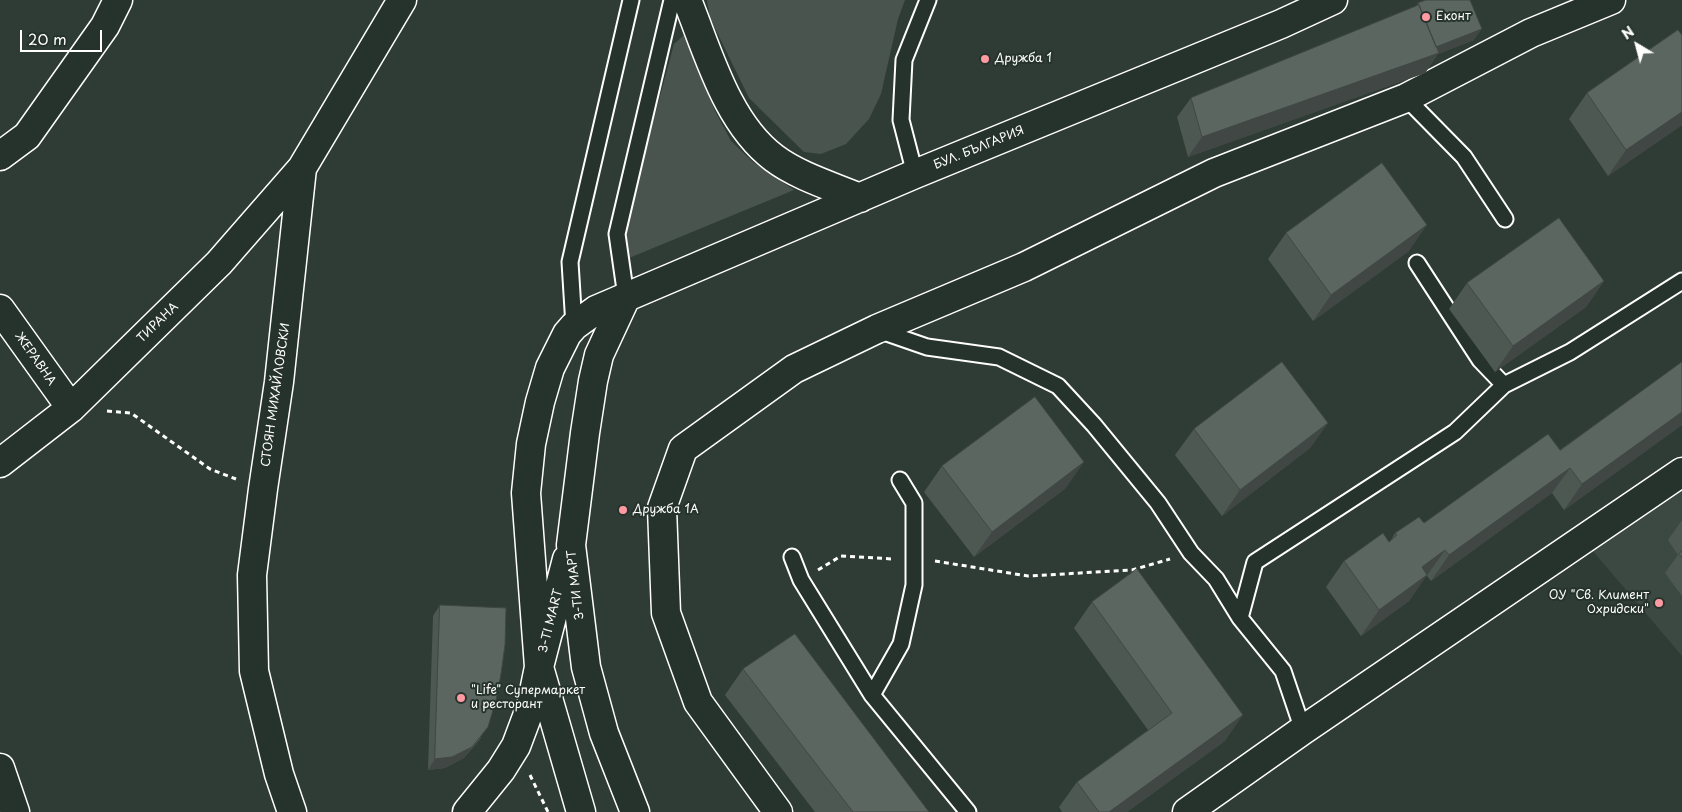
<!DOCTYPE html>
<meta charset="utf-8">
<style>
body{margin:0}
#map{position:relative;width:1682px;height:812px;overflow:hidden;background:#2f3b35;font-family:"Playpen Sans",sans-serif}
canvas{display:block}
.north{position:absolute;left:1612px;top:20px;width:50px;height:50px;-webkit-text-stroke:4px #26332d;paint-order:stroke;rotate:323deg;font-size:14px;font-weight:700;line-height:20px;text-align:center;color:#fff}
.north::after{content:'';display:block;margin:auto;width:18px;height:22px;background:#fff;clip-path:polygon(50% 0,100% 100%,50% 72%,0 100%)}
.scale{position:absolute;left:20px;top:30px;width:82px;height:22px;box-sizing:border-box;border:2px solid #fff;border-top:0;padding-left:6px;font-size:15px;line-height:18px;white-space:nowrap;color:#fff;-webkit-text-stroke:4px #26332d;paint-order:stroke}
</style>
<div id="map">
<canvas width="1682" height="812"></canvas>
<div class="north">N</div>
<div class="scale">20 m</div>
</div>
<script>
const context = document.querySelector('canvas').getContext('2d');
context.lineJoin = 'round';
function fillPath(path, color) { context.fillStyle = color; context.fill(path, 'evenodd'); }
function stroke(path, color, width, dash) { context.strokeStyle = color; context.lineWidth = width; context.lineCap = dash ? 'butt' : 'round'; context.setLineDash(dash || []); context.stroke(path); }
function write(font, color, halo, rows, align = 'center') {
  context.font = font + ' "Playpen Sans",sans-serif'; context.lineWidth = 4; context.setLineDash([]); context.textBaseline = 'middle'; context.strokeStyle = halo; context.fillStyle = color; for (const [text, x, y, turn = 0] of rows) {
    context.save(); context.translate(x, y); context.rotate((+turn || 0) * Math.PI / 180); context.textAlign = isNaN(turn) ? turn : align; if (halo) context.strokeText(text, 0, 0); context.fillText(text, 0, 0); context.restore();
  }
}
fillPath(new Path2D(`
 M1682 485V656L1592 550Z`), '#3c4842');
fillPath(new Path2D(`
 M707 0H905L898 19 881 94 869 119 846 144 821 154 804 152 749 98 710 18Z
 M684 35 715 111 731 141 753 162 794 190 629 258 621 241 674 44Z`), '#4a544f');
const lane = new Path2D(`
 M1406 98 1464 157 1505 219
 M915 174 901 120 904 60 928 0
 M1417 263 1480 360 1504 385
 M626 297 617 234 672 0
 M574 326 570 262 631 0
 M878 330 927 347 999 357 1058 386 1094 425 1158 503 1191 553 1216 579 1240 618
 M792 557 801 580 872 695 968 812
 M872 695 901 644 914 585V503L900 480
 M1303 730 1283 671 1240 618 1255 562 1455 432 1504 385 1570 352 1682 281`);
const street = new Path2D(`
 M0 156 27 136 105 26 118 0
 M0 309 71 408
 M0 463 71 408 219 263 302 168
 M0 768 15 812
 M292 812 279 774 254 671 252 575 263 489 279 382 302 168 402 0
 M778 812 698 702 666 613 662 508 683 449 794 369 877 329 1024 267 1214 173 1406 98 1531 33 1611 0
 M1187 812 1303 730 1682 472`);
const secondary = new Path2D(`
 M687 0C708 52 727 123 774 158 798 176 831 186 860 198
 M626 297 599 355 593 381 585 433 571 545 586 667 604 733 635 812
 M467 812 501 770 516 746 531 706 539 667 567 559
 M581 812 539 667 526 493 531 444 540 402 550 368 567 334 574 326 596 310 915 174 1281 24 1333 0`);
stroke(lane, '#fff', 19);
stroke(street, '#fff', 31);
stroke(secondary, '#fff', 31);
stroke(new Path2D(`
 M107 411 131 413 210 469 236 479
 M935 561 1028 576 1132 570 1170 559
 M818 570 841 556 893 559
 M530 775 548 812`), '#fff', 3, [5, 4]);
stroke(lane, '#26332d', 15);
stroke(street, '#26332d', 28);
stroke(secondary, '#26332d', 28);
fillPath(new Path2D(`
 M1418 3 1474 40 1438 54 1425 73 1188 157 1177 117 1191 98 1416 7Z
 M1587 93 1682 125 1608 176 1569 119Z
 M1286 233 1409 251 1313 321 1268 259Z
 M1604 281 1586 307 1495 372 1449 309 1467 283Z
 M1682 362V425L1564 510 1552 493 1431 581 1427 576H1426L1409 601 1361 636 1326 587 1344 561 1389 542 1391 540 1395 533 1424 523 1560 450Z
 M1328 423 1310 448 1222 516 1175 455 1194 429Z
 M942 466 1066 488 974 557 924 492Z
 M1682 520V596L1665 573 1678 555 1668 540Z
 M1092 602 1225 741 1127 812H1062L1059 807 1077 782 1148 730 1074 628Z
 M440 605 481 738 464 758 445 768 428 770 433 616Z
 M743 669 929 812H815L725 695Z`), '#4e5853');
fillPath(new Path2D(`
 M1482 29 1474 40 1438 54 1425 73 1188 157 1202 137Z
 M1682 112V125L1608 176 1626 150Z
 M1427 225 1409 251 1313 321 1331 295Z
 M1604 281 1586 307 1495 372 1513 346Z
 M1682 412V425L1564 510 1582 484Z
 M1328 423 1310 448 1222 516 1240 490Z
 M1084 462 1066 488 974 557 992 532Z
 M1570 468 1552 493 1431 581 1449 555Z
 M1445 550 1409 601 1361 636 1379 610 1422 567Z
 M1243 715 1225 741 1127 812H1109Z
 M488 727 464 758 445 768 428 770 435 759Z`), '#404744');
const building = new Path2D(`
 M1426 0H1470L1482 29 1436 47 1418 3Z
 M1419 5 1439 53 1202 137 1191 98Z
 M1678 30 1682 35V112L1626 150 1587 93Z
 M1382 163 1427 225 1331 295 1286 233Z
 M1559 218 1604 281 1513 346 1467 283Z
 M1282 362 1328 423 1240 490 1194 429Z
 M1682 362V412L1582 484 1570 468 1449 555 1445 550 1422 567 1427 575 1379 610 1344 561 1383 533 1389 542 1397 535 1395 533 1419 517 1424 523 1548 434 1560 450Z
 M1035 397 1084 462 992 532 942 466Z
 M1682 551V558L1679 554Z
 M1137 569 1243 715 1109 812H1099L1077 782 1172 713 1092 602Z
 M440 605 506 608 505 645 501 674 496 700 488 727 472 747 452 757 435 759Z
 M795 634 929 812H853L743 669Z`);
fillPath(building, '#5b6661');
stroke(building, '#404744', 1);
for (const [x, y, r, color] of [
 [1426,17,5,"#ff9aa2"],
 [985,59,5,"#ff9aa2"],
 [623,510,5,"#ff9aa2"],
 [1659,603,5,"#ff9aa2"],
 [461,698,5,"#ff9aa2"]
]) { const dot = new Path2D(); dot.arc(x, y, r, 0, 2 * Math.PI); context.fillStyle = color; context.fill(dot); stroke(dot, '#26332d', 2); }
write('12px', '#fff', '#26332d', [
 ["Еконт",1436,17],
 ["Дружба 1",995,59],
 ["Дружба 1A",633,510],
 ["ОУ \"Св. Климент",1649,596,"right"],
 ["Охридски\"",1649,610,"right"],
 ["\"Life\" Супермаркет",471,691],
 ["и ресторант",471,705]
], 'left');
write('12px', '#fff', '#26332d', [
 ["БУЛ. БЪЛГАРИЯ",979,148,-22],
 ["ТИРАНА",158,323,-44],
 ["ЖЕРАВНА",35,359,55],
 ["СТОЯН МИХАЙЛОВСКИ",276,395,-82],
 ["3-ТИ МАРТ",576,585,-97],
 ["3-TI MART",551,621,-76]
]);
</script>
